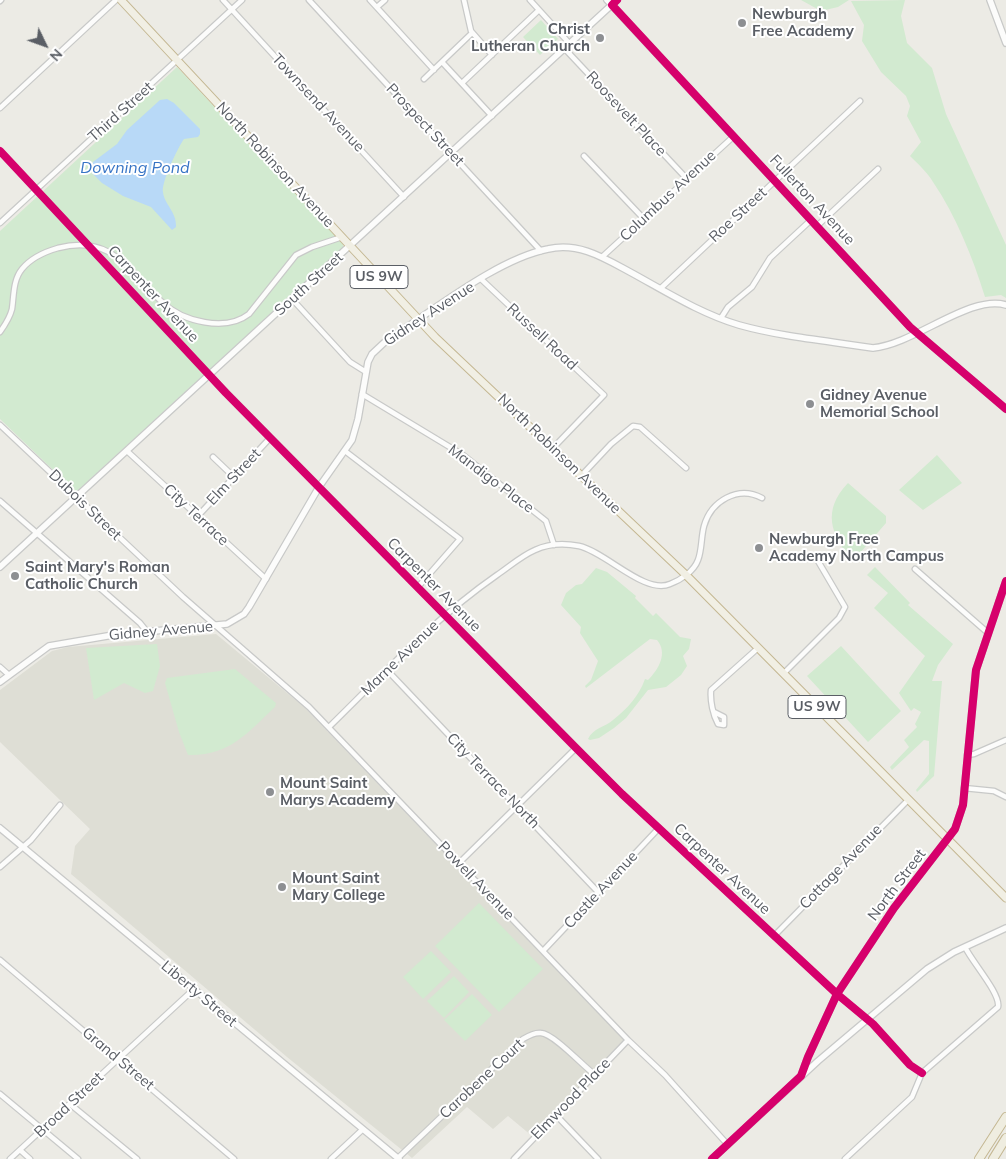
<!DOCTYPE html>
<style>
body{margin:0}
#map{position:relative;width:1006px;height:1159px;overflow:hidden;background:#ecebe5;font-family:Mulish,sans-serif}
canvas{display:block}
.north{position:absolute;left:20px;top:20px;width:50px;height:50px;-webkit-text-stroke:4px #fff;paint-order:stroke;rotate:132deg;font-size:14px;font-weight:700;line-height:20px;text-align:center;color:#5a5e65}
.north::after{content:'';display:block;margin:auto;width:18px;height:22px;background:#5a5e65;clip-path:polygon(50% 0,100% 100%,50% 72%,0 100%)}
</style>
<div id="map">
<canvas width="1006" height="1159"></canvas>
<div class="north">N</div>
</div>
<script>
const context = document.querySelector('canvas').getContext('2d');
context.lineJoin = 'round';
function fillPath(path, color) { context.fillStyle = color; context.fill(path, 'evenodd'); }
function stroke(path, color, width, dash) { context.strokeStyle = color; context.lineWidth = width; context.lineCap = dash ? 'butt' : 'round'; context.setLineDash(dash || []); context.stroke(path); }
function write(font, color, halo, rows, align = 'center') {
  context.font = font + ' Mulish,sans-serif'; context.lineWidth = 4; context.setLineDash([]); context.textBaseline = 'middle'; context.strokeStyle = halo; context.fillStyle = color; for (const [text, x, y, turn = 0] of rows) {
    context.save(); context.translate(x, y); context.rotate((+turn || 0) * Math.PI / 180); context.textAlign = isNaN(turn) ? turn : align; if (halo) context.strokeText(text, 0, 0); context.fillText(text, 0, 0); context.restore();
  }
}
fillPath(new Path2D(`
 M216 634 304 707 624 1040 532 1136 508 1116 493 1129 467 1107 412 1158 287 1057 71 874 75 846 90 829 0 742V690L52 651 68 647Z`), '#deded5');
fillPath(new Path2D(`
 M801 0H849L838 7 821 11Z
 M905 0 901 16 907 43 932 68 946 114 1006 245V298L1001 295 985 297C973 258 956 216 933 182 927 172 918 164 910 156L921 142 907 116 910 106 906 96 881 72 862 41 864 25 851 1Z
 M541 20 558 39 540 55 523 37Z
 M177 67 343 244V247L76 492 0 419V231Z
 M937 455 962 483 923 510 899 490Z
 M848 483 886 516V523L853 561C830 535 822 510 848 483Z
 M875 567 910 603 908 605 953 644 938 665 932 681H942L934 776 917 792 916 790 929 774V741L924 740 892 770 890 767 909 747 904 740 917 727 915 724 921 712 914 708 911 711 899 693 925 656 874 608 888 593 867 575Z
 M596 568 607 572 636 596 635 598 653 616 656 613 680 637 691 639 689 649 683 656 687 666 681 675 666 687 648 690 626 718 614 728 599 738 590 740 588 739C593 728 605 727 613 720 627 709 639 696 645 679L648 680C659 669 668 653 657 640L650 639 586 688 585 686 591 680 598 661 580 633 581 627 561 605 566 593 576 585 582 584Z
 M157 644 160 666 153 691 145 693 124 683 94 700 86 648Z
 M841 646 901 711 868 742 807 676Z
 M235 669 276 703 275 707C247 733 230 756 188 755L179 732 165 683 167 678Z
 M479 903 543 969 499 1012 435 946Z
 M431 951 451 972 423 999 403 977Z
 M454 976 469 992 444 1018 427 1001Z
 M472 994 492 1015 465 1041 444 1020Z`), '#d2ead0');
fillPath(new Path2D(`
 M167 99 174 103 200 129V134L198 137 184 139C178 147 161 183 163 192 164 204 177 212 176 227L172 230 151 207 123 196 102 183 92 173 93 162 117 144 127 130 160 100Z`), '#b8d9f7');
const minor = new Path2D(`
 M223 0 404 197
 M309 0 541 251
 M370 0 434 70
 M464 0 471 31 492 55
 M530 0 570 44
 M0 1 1 0
 M377 7 385 0
 M565 49 687 179
 M442 62 492 116
 M424 79 472 33
 M462 83 539 10
 M0 108 116 0
 M0 151 202 367
 M584 156 644 219
 M0 223 242 0
 M817 226 878 169
 M602 257 734 136
 M481 279 604 395 553 448
 M661 288 860 101
 M292 299 350 362 366 372
 M721 318 728 307 752 287 770 258 811 220
 M0 332C5 325 10 317 12 309 14 295 13 280 22 269 31 258 44 252 58 248 113 234 128 271 162 302 183 322 226 332 249 314L296 255 312 247 342 237
 M218 384 622 794 837 994 873 1024 910 1065 922 1073
 M362 394 463 455 546 521 554 545
 M0 425 183 597 309 707 628 1040 665 1075 728 1145
 M127 451 266 579
 M345 451 460 539 418 587
 M213 457 234 477
 M582 475 611 444 633 426 640 427 686 468
 M0 501 140 623 148 633
 M197 517 270 438
 M915 569 988 633
 M0 667 9 675
 M387 670 598 892
 M784 673 839 618 845 607 818 561
 M714 712 724 717V725L718 724C713 715 710 701 711 690L758 648
 M329 727C383 674 435 618 497 575 509 567 521 556 535 550 548 544 564 543 579 546 606 552 645 595 670 584 681 580 694 571 698 560 702 550 701 537 704 526 711 501 738 485 762 498
 M967 755 974 754 1006 740
 M964 788 994 791 1006 797
 M459 863 576 748
 M0 867 31 840 60 805
 M774 936 909 799
 M543 951 659 828
 M0 960 234 1159
 M922 1073 998 1007C1001 994 972 962 965 947
 M0 1094 78 1159
 M70 1104 137 1159
 M555 1114 598 1159
 M20 1150 30 1159
 M398 1158 523 1039C528 1036 534 1032 541 1033 554 1034 582 1065 594 1074
 M10 1159 194 989
 M331 1159 362 1130
 M514 1159 628 1040
 M845 1159 912 1097 922 1073`);
const tertiary = new Path2D(`
 M607 0 910 327 1006 409
 M990 0 1006 43
 M0 567 617 0
 M0 682 49 646 113 635 227 624 244 614 249 607 319 487 352 440 358 419 368 362 372 354 387 340C433 311 497 259 548 249 579 242 604 258 630 272 665 291 701 314 739 325 782 337 829 341 873 348 915 344 970 294 1006 305
 M0 828 399 1159
 M801 1076 808 1057 837 994 894 908 955 829 963 805 976 670 1006 581
 M712 1159 818 1061 927 969 954 952 1006 928`);
const trunk = new Path2D(`
 M121 0 435 337 686 575 1006 898`);
const motorway = new Path2D(`
 M979 1159 1006 1117
 M993 1159 1006 1138`);
stroke(minor, '#c8c9c8', 7);
stroke(tertiary, '#c8c9c8', 8);
stroke(trunk, '#c4b792', 9);
stroke(motorway, '#c4b792', 10);
stroke(minor, '#fcfcfb', 4.5);
stroke(tertiary, '#fcfcfb', 5.5);
stroke(trunk, '#f1efe4', 7);
stroke(motorway, '#efede0', 8);
const minorBridge = new Path2D(`
 M202 367 218 384`);
stroke(minorBridge, '#c8c9c8', 7, []);
stroke(minorBridge, '#fcfcfb', 4.5);
stroke(new Path2D(`
 M617 0 612 5 910 327 1006 409
 M0 151 226 393 576 748 622 794 837 994 873 1024 910 1065 922 1073
 M712 1159 801 1076 808 1057 837 994 894 908 955 829 963 805 976 670 1006 581`), '#d6006c', 8);
for (const [x, y, r, color] of [
 [742,23,5,"#8d8f92"],
 [600,38,5,"#8d8f92"],
 [810,404,5,"#8d8f92"],
 [759,548,5,"#8d8f92"],
 [15,576,5,"#8d8f92"],
 [270,792,5,"#8d8f92"],
 [282,887,5,"#8d8f92"]
]) { const dot = new Path2D(); dot.arc(x, y, r, 0, 2 * Math.PI); context.fillStyle = color; context.fill(dot); stroke(dot, '#fff', 2); }
for (const [x, y, w] of [
 [379,277,58],
 [817,707,58]
]) { const box = new Path2D(); box.roundRect(x - w / 2, y - 11.5, w, 23, 4); context.fillStyle = '#fff'; context.fill(box); stroke(box, '#5a5e65', 1); }
write('bold 14px', '#5a5e65', null, [
 ["US 9W",379,277],
 ["US 9W",817,707]
]);
write('bold 15px', '#5a5e65', '#fff', [
 ["Newburgh",752,14],
 ["Free Academy",752,31],
 ["Christ",590,29,"right"],
 ["Lutheran Church",590,46,"right"],
 ["Gidney Avenue",820,395],
 ["Memorial School",820,412],
 ["Newburgh Free",769,539],
 ["Academy North Campus",769,556],
 ["Saint Mary's Roman",25,567],
 ["Catholic Church",25,584],
 ["Mount Saint",280,783],
 ["Marys Academy",280,800],
 ["Mount Saint",292,878],
 ["Mary College",292,895]
], 'left');
write('15px', '#5a5e65', '#fff', [
 ["Townsend Avenue",318,103,47],
 ["Third Street",121,112,-42],
 ["Roosevelt Place",626,114,47],
 ["Prospect Street",425,125,47],
 ["North Robinson Avenue",275,165,47],
 ["Columbus Avenue",668,196,-43],
 ["Fullerton Avenue",812,200,47],
 ["Roe Street",738,215,-43],
 ["South Street",309,284,-42],
 ["Carpenter Avenue",153,294,47],
 ["Gidney Avenue",429,314,-33],
 ["Russell Road",542,337,43],
 ["North Robinson Avenue",559,454,44],
 ["Elm Street",234,477,-47],
 ["Mandigo Place",491,479,37],
 ["Dubois Street",85,505,44],
 ["City Terrace",196,515,43],
 ["Carpenter Avenue",434,585,45],
 ["Gidney Avenue",161,631,-5],
 ["Marne Avenue",400,658,-44],
 ["City Terrace North",493,781,46],
 ["Cottage Avenue",841,867,-46],
 ["Carpenter Avenue",722,869,43],
 ["Powell Avenue",476,881,46],
 ["North Street",897,885,-53],
 ["Castle Avenue",601,890,-47],
 ["Liberty Street",199,994,40],
 ["Grand Street",118,1059,40],
 ["Carobene Court",482,1079,-43],
 ["Elmwood Place",571,1099,-46],
 ["Broad Street",69,1105,-43]
]);
write('italic 16px', '#3774c5', '#fff', [
 ["Downing Pond",135,168]
]);
</script>
